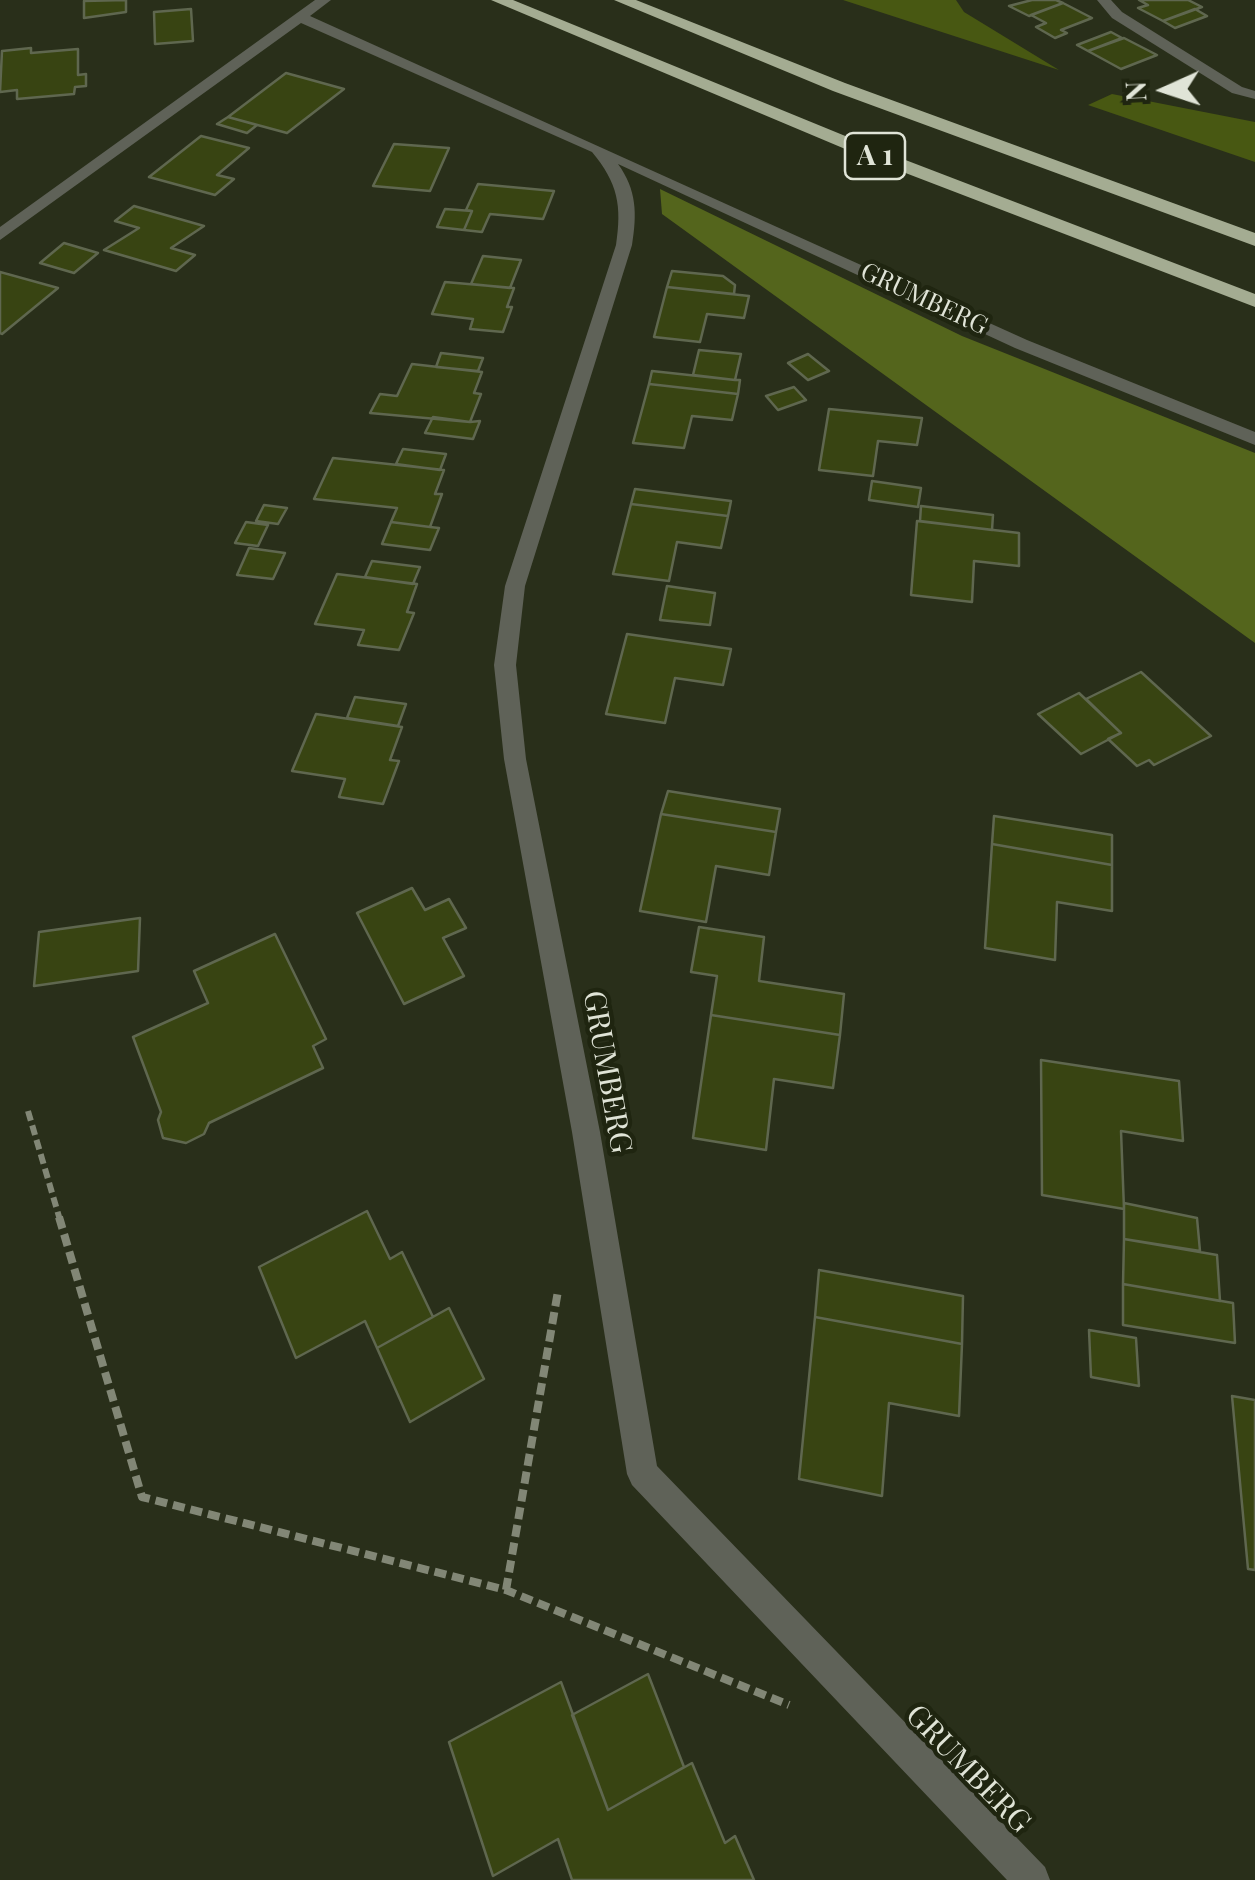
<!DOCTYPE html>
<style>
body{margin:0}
#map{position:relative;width:1255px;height:1880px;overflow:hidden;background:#292f1a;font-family:"Playfair Display",serif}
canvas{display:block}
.north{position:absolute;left:1115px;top:40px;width:100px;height:100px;-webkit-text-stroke:8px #1f2510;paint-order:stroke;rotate:267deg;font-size:28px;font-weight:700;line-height:40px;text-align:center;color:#e0e4d7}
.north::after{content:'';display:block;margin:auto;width:35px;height:45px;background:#e0e4d7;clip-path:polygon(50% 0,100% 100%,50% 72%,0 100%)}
</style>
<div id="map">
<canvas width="1255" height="1880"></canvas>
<div class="north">N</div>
</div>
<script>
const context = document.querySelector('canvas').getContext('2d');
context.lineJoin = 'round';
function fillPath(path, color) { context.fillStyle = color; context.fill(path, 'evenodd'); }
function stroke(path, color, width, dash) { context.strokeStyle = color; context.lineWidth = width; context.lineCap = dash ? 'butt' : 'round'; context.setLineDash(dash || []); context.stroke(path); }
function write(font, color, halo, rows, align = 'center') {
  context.font = font + ' "Playfair Display",serif'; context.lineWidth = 9; context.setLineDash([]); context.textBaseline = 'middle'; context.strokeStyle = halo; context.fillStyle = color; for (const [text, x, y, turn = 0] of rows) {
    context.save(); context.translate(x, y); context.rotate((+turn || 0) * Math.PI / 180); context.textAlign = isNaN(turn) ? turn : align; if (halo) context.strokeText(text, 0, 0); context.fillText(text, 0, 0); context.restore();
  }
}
fillPath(new Path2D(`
 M843 0H956L964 12 1059 70Z
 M1112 94 1255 122V162L1088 105Z`), '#485812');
fillPath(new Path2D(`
 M660 189 962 336 1255 453V643L662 214Z`), '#54651c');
const building = new Path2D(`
 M126 0V12L84 18V1Z
 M1032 0H1056L1063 3 1029 16 1009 6Z
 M1139 0H1188L1202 7 1163 21 1138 8 1148 5Z
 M1063 3 1092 18 1061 30 1067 33 1055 38 1036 27 1046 23 1031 15Z
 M191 9 193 41 155 44 154 12Z
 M1195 9 1207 16 1175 28 1163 21Z
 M1111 32 1122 38 1088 51 1077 45Z
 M1124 38 1157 55 1121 69 1088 51Z
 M31 48V53L78 49V75L86 74V86L75 87 74 94 17 99V90L0 92 2 51Z
 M286 73 344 89 287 133 228 117Z
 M228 117 257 125 247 133 217 124Z
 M201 136 249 148 217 175 234 179 215 195 149 177Z
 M394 144 449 148 430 191 373 186Z
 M478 184 554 191 543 219 490 214 482 232 464 230 472 211 466 210Z
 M134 206 204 226 171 248 195 255 176 271 104 250 139 228 115 221Z
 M445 209 472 211 464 230 437 227Z
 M64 243 98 253 74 273 40 263Z
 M483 256 521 260 510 288 471 284Z
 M672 271 723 276 735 285 734 294 667 287Z
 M0 272 58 288 2 334 0 333Z
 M445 282 514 288 507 307H512L503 332 470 329 473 319 432 314Z
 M667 287 749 296 744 318 707 314 700 342 654 337Z
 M699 350 741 354 735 380 693 375Z
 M441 353 483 358 478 371 436 367Z
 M808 354 829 371 808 380 788 363Z
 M412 364 482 372 474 393 481 394 470 422 370 413 380 394 397 396Z
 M652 371 735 380H740L738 394 649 384Z
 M649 384 738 394 732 420 692 416 684 448 633 443Z
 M794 387 806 400 778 410 766 396Z
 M829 409 922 418 917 445 878 441 873 476 819 470Z
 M433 417 470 422 480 421 473 439 425 433Z
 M403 449 446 454 440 470 396 464Z
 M333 458 444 470 435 494H442L430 527 391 522 397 508 314 499Z
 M872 481 921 488 918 507 869 500Z
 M635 489 731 501 728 516 631 504Z
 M631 504 728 516 721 548 677 542 669 581 613 574Z
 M264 505 287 508 278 524 256 521Z
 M921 506 993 515 992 530 920 521Z
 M917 521 1019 533V566L974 561 972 602 911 595Z
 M246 522 268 525 258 546 235 543Z
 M391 522 430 527 439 528 430 550 382 544Z
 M249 548 285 553 273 579 237 575Z
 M372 561 420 567 413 584 365 577Z
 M337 574 417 584 407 612 414 613 399 650 358 645 364 630 315 624Z
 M667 586 715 593 710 625 660 620Z
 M627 634 731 649 723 685 675 678 665 723 606 714Z
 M1141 672 1211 736 1154 765 1149 760 1137 766 1108 739 1121 733 1086 699Z
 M1079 693 1121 733 1081 754 1038 714Z
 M355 697 406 704 398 726 347 718Z
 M316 714 402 727 390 760 399 761 383 804 339 797 345 779 292 771Z
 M668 791 780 809 776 832 661 814Z
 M661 814 776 832 769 875 716 866 706 922 640 911Z
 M994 816 1112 835V865L992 844Z
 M992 844 1112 865V911L1057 902 1055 960 985 948Z
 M412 888 425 910 449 899 466 928 443 938 464 976 404 1004 357 913Z
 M140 918 138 971 34 986 39 932Z
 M699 927 764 937 759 981 844 994 840 1035 711 1015 717 976 691 972Z
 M275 934 326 1039 313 1046 323 1068 209 1123 204 1134 186 1143 163 1138 158 1120 161 1112 133 1037 208 1003 194 971Z
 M711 1015 840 1035 833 1088 774 1079 766 1150 693 1138Z
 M1041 1060 1179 1081 1183 1141 1121 1131 1124 1209 1042 1195Z
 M1124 1203 1197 1218 1200 1251 1124 1239Z
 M367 1211 390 1259 402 1252 433 1317 377 1348 365 1321 296 1358 259 1267Z
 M1124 1239 1217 1255 1220 1301 1123 1284Z
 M819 1270 963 1296 962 1344 815 1317Z
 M1123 1284 1233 1303 1235 1343 1123 1325Z
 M449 1308 484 1379 410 1422 377 1348Z
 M815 1317 962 1344 959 1416 889 1403 882 1496 799 1479Z
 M1089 1330 1136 1338 1139 1386 1091 1377Z
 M1232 1396 1255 1400V1570L1248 1569Z
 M648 1674 684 1767 608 1810 572 1715Z
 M561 1682 608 1810 692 1763 725 1843 735 1836 754 1880H572L558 1839 493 1876 449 1742Z`);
fillPath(building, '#384412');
stroke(building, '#5f674f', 2.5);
stroke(new Path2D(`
 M28 1111 60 1220`), '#828776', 6, [10, 5]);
stroke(new Path2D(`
 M59 1217 142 1497 506 1590 789 1705
 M506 1590 558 1291`), '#828776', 8, [12, 6]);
fillPath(new Path2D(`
 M315 0H331L310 16 1027 340 1255 432V445L1015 348 618 164C637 190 637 214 632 245L525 586 516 665 526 759 600 1132 657 1466 1045 1867 1050 1880H1007L632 1485 627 1474 572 1132 504 759 494 665 505 586 616 245C622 206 618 183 592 152L301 23 0 240V227Z
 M1097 0H1111L1122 12 1242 87 1255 91V99L1232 93 1112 18Z`), '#5f6258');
fillPath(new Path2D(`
 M491 0H513L882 151 1255 294V307L869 159Z
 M614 0H636L845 83 1255 233V246L833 91Z`), '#a4ac92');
write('25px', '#e0e4d7', '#1f2510', [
 ["GRUMBERG",924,299,25]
]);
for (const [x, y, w] of [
 [875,156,60]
]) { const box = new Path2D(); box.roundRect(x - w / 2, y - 23, w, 46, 8); context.fillStyle = '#1f2510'; context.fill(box); stroke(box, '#e0e4d7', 2.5); }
write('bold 28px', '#e0e4d7', null, [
 ["A 1",875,156]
]);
write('30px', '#e0e4d7', '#1f2510', [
 ["GRUMBERG",607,1072,80],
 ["GRUMBERG",968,1769,46]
]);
</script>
